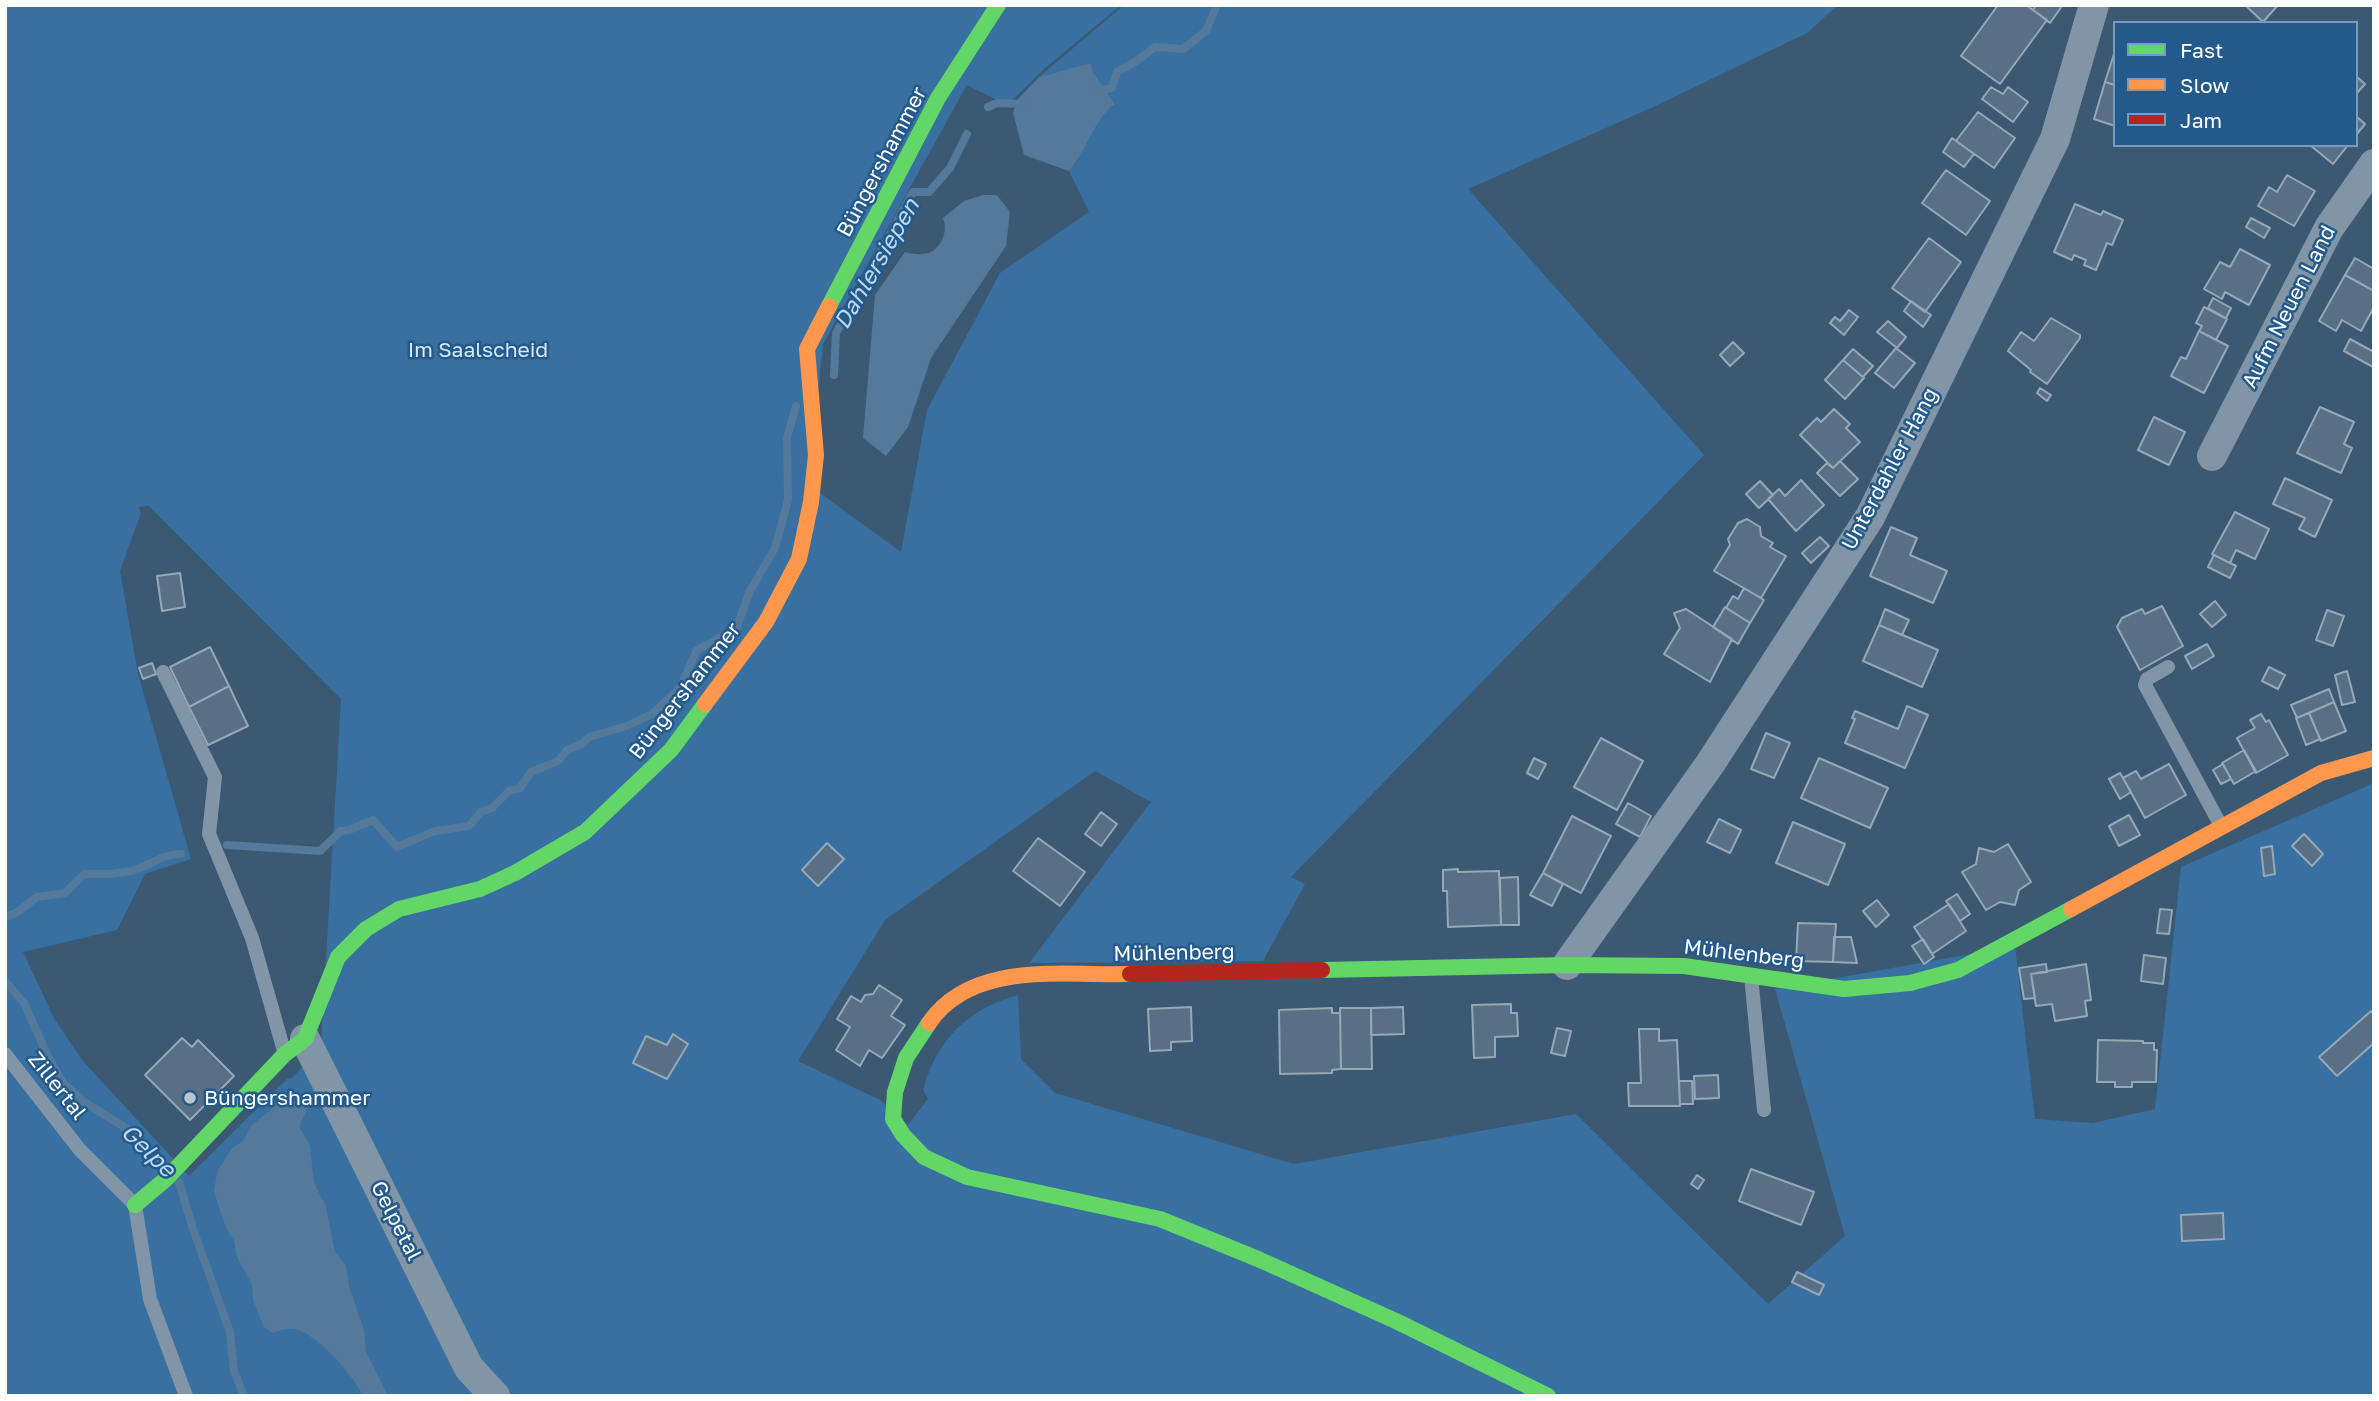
<!DOCTYPE html>
<meta charset="utf-8">
<style>
body{margin:0}
#map{position:relative;width:2379px;height:1401px;overflow:hidden;background:#3b5973;font-family:"Golos Text",sans-serif}
canvas{display:block}
.frame{position:absolute;inset:0;border:7px solid #fff;pointer-events:none}
.legend{position:absolute;left:2113px;top:21px;width:245px;height:126px;box-sizing:border-box;background:#235a8b;border:2px solid #7b9cb9;margin:0;padding:9px 12px;list-style:none;font-size:21px;color:#fff}
.legend li{display:flex;align-items:center;gap:14px;height:35px}
.legend b{width:35px;border:2px solid #7b9cb9}
</style>
<div id="map">
<canvas width="2379" height="1401"></canvas>
<div class="frame"></div>
<ul class="legend">
<li><b style="height:9px;background:#63d668"></b>Fast</li>
<li><b style="height:9px;background:#ff974d"></b>Slow</li>
<li><b style="height:9px;background:#b3261e"></b>Jam</li>
</ul>
</div>
<script>
const context = document.querySelector('canvas').getContext('2d');
context.lineJoin = 'round';
function fillPath(path, color) { context.fillStyle = color; context.fill(path, 'evenodd'); }
function stroke(path, color, width, dash) { context.strokeStyle = color; context.lineWidth = width; context.lineCap = dash ? 'butt' : 'round'; context.setLineDash(dash || []); context.stroke(path); }
function write(font, color, halo, rows, align = 'center') {
  context.font = font + ' "Golos Text",sans-serif'; context.lineWidth = 5; context.setLineDash([]); context.textBaseline = 'middle'; context.strokeStyle = halo; context.fillStyle = color; for (const [text, x, y, turn = 0] of rows) {
    context.save(); context.translate(x, y); context.rotate((+turn || 0) * Math.PI / 180); context.textAlign = isNaN(turn) ? turn : align; if (halo) context.strokeText(text, 0, 0); context.fillText(text, 0, 0); context.restore();
  }
}
fillPath(new Path2D(`
 M5 5H1121L1044 69 1007 105 967 85 823 344 809 485 901 552 927 410 1000 273 1089 212 1069 171 1076 163 1100 117 1115 104 1093 72 1091 63 1039 77 1124 5H1838L1807 33 1651 108 1468 189 1704 455 1291 877 1305 884 1263 961 1029 963 1151 802 1095 771 885 920 798 1061 880 1100 908 1125 928 1099 923 1090C937 1039 968 1009 1018 995L1021 1059 1055 1093 1294 1164 1576 1114 1768 1304 1845 1236 1775 989 2015 946 2035 1119 2093 1123 2155 1109 2181 867 2374 783V1396H5ZM149 506 341 699 321 1047 292 1078 287 1079 189 1176 82 1060 55 1020 23 952 117 930 145 874 191 859 138 674 120 571 141 513 138 507Z`), '#3870a1');
fillPath(new Path2D(`
 M1091 63 1093 72 1115 104C1092 121 1088 150 1069 171L1024 155 1013 113 1017 100 1039 77Z
 M983 195H997L1010 212 1006 246 931 358 908 427 886 456 863 438 875 295 905 252C910 253 918 255 923 254 940 253 949 232 943 218L964 201Z
 M296 1099 306 1102V1112L299 1126 310 1146 314 1183 326 1207 335 1252 346 1265 349 1286 364 1330 366 1352 388 1396H363C355 1377 315 1331 294 1329 286 1328 279 1331 272 1333L264 1327 253 1300 252 1285 237 1257 234 1241 226 1228 214 1192 217 1172 232 1148 243 1141 250 1127 277 1104 288 1103Z`), '#54799a');
stroke(new Path2D(`
 M1095 91 1112 88 1117 72 1138 60 1155 47 1183 49 1206 31 1217 5
 M988 107 997 103 1024 104
 M873 265 913 192H929L950 168 967 134
 M834 375 836 333 840 326
 M227 845 320 851 341 831 349 830 373 820 397 847 435 831 469 826 481 812 492 808 509 791 520 788 531 772 558 761 567 750 582 744 589 737 627 726 652 714 680 688 697 650 736 629 750 591 775 548 788 500 787 438 796 406
 M5 917 16 913 37 897 65 893 84 874C101 874 118 875 134 870 151 865 162 854 181 854
 M5 981 24 1003 50 1061 64 1084 84 1102 126 1128 165 1164
 M179 1182 193 1229 230 1332 234 1371 244 1396`), '#54799a', 8);
const building = new Path2D(`
 M1998 5H2026L2047 20 2000 84 1961 56Z
 M2036 5H2062V6L2050 23 2033 10Z
 M2245 5H2278L2263 22Z
 M2115 51V85L2105 82Z
 M2356 76 2365 84 2356 94Z
 M2105 82 2115 85V126L2094 119Z
 M1991 87 2003 94 2008 87 2028 102 2013 122 1982 99Z
 M1978 112 2015 138 1994 168 1956 141Z
 M2356 116 2365 124 2356 135Z
 M1952 138 1974 154 1964 167 1943 152Z
 M2310 145H2348L2333 164Z
 M1946 170 1990 201 1966 235 1922 203Z
 M2287 175 2315 191 2294 226 2258 206 2269 187 2277 192Z
 M2075 204 2101 215 2103 211 2123 220 2112 245 2107 243 2096 270 2084 265 2086 260 2074 255 2072 260 2054 252Z
 M2251 218 2270 228 2264 238 2246 227Z
 M1929 238 1961 262 1925 312 1892 288Z
 M2240 249 2270 265 2249 305 2225 292 2222 299 2204 289 2220 262 2230 267Z
 M2355 258 2374 269V291L2345 275Z
 M2345 275 2374 291V307L2361 331 2342 320 2336 331 2319 321Z
 M2213 298 2231 308 2226 318 2208 308Z
 M1911 301 1931 315 1923 327 1904 311Z
 M2204 307 2227 319 2216 340 2199 331 2202 326 2196 323Z
 M1849 310 1858 317 1844 335 1830 323 1835 317 1840 321Z
 M2051 318 2080 335V338L2047 384 2030 372 2031 370 2008 351 2021 332 2034 341Z
 M1888 321 1906 337 1897 348 1877 332Z
 M2199 331 2228 346 2204 393 2171 376 2181 357 2186 359Z
 M2350 339 2374 352 2373 367 2344 351Z
 M1733 342 1744 353 1730 366 1720 355Z
 M1896 348 1915 363 1894 388 1875 373Z
 M1853 349 1873 366 1863 377 1843 360Z
 M1843 360 1864 378 1845 399 1825 380Z
 M2040 388 2051 395 2047 401 2037 393Z
 M2320 407 2354 422 2344 444 2352 448 2341 473 2297 453Z
 M1834 409 1850 424 1846 428 1860 442 1833 468 1800 435 1817 418 1821 422Z
 M2154 417 2185 432 2169 465 2138 450Z
 M1840 461 1858 479 1840 496 1817 473 1827 463 1833 468Z
 M2285 478 2332 500 2315 537 2299 529 2305 518 2273 504Z
 M1801 480 1824 505 1796 531 1768 499 1779 489 1785 496Z
 M1760 481 1773 495 1759 508 1746 494Z
 M2235 512 2269 529 2255 559 2236 550 2230 563 2212 554Z
 M1747 519 1760 527 1761 536 1773 543 1770 547 1786 556 1761 598 1714 571 1730 545 1728 539 1738 523Z
 M1891 527 1917 538 1910 555 1947 571 1933 603 1870 576Z
 M1820 537 1829 546 1811 563 1802 553Z
 M2214 555 2236 566 2230 578 2208 567Z
 M180 573 185 607 162 611 157 576Z
 M1744 588 1764 600 1750 623 1726 608 1733 596 1738 599Z
 M2215 601 2226 615 2212 627 2200 614Z
 M2162 606 2183 646 2140 670 2117 627 2122 618 2142 609 2145 614Z
 M1725 607 1750 623 1738 644 1713 627Z
 M1686 609 1732 639 1710 682 1664 654 1680 628 1674 613Z
 M1885 609 1909 620 1902 635 1879 625Z
 M2327 610 2344 616 2333 646 2316 640Z
 M1879 625 1938 650 1922 687 1863 661Z
 M2207 644 2214 656 2192 669 2185 656Z
 M210 647 229 686 189 707 170 667Z
 M152 663 156 674 143 679 139 668Z
 M2269 667 2285 675 2278 689 2262 681Z
 M2347 671 2355 702 2342 705 2335 675Z
 M229 686 248 726 208 745 189 707Z
 M2329 689 2334 702 2297 718 2291 705Z
 M2334 702 2346 731 2321 741 2309 713Z
 M1907 706 1928 715 1905 768 1845 743 1855 719 1852 718 1855 711 1898 729Z
 M2309 713 2320 739 2306 745 2296 718Z
 M2261 714 2266 722 2269 720 2288 755 2256 773 2237 738 2255 728 2250 720Z
 M1766 733 1790 743 1774 778 1751 769Z
 M1601 738 1643 761 1617 810 1574 787Z
 M2244 750 2256 771 2234 784 2222 763Z
 M1534 758 1546 764 1538 779 1527 773Z
 M1819 758 1888 788 1870 828 1801 798Z
 M2169 764 2186 795 2145 818 2123 778 2136 771 2141 779Z
 M2223 764 2231 779 2221 784 2213 770Z
 M2120 773 2131 792 2120 799 2109 779Z
 M1628 803 1651 816 1640 837 1616 824Z
 M1101 812 1117 824 1101 846 1085 834Z
 M2129 815 2140 835 2119 846 2109 826Z
 M1572 816 1611 836 1581 893 1543 873Z
 M1719 819 1741 830 1730 853 1707 842Z
 M1793 822 1845 844 1828 885 1776 863Z
 M2304 834 2323 854 2312 866 2292 846Z
 M1038 838 1085 872 1060 906 1013 871Z
 M827 843 844 859 818 886 802 870Z
 M2008 844 2031 882 2019 890 2015 905 2000 902 1986 910 1962 872 1976 864 1979 848 1994 852Z
 M2272 846 2275 874 2264 876 2261 848Z
 M1458 869V872L1499 871 1501 925 1448 927 1447 891H1443V870Z
 M1543 873 1563 884 1552 906 1530 895Z
 M1518 877 1519 925H1501L1500 878Z
 M1957 894 1970 914 1960 921 1946 901Z
 M1877 900 1889 915 1876 927 1863 911Z
 M1949 904 1966 931 1932 954 1914 927Z
 M2160 909 2172 910 2169 934 2157 933Z
 M1798 923 1836 924 1833 962 1796 961Z
 M1834 937H1851L1857 963 1833 962Z
 M1923 939 1934 957 1924 964 1912 946Z
 M2144 955 2166 958 2163 984 2141 981Z
 M2046 964 2047 972 2031 974 2035 998 2024 999 2019 968Z
 M2086 964 2091 1000 2085 1001 2087 1016 2055 1021 2052 1004 2036 1006 2031 974Z
 M879 985 902 1000 891 1016 905 1025 882 1058 869 1050 860 1066 836 1050 850 1027 837 1019 851 996 861 1002 865 995 873 994Z
 M1511 1004V1013H1517L1518 1036 1495 1037V1057L1474 1058 1472 1005Z
 M1191 1007 1192 1041 1171 1042V1050L1150 1051 1148 1009Z
 M1403 1007 1404 1034 1371 1035V1008Z
 M1332 1008V1013H1340L1341 1069 1332 1070V1073L1280 1074 1279 1010Z
 M1340 1008H1371L1372 1069H1341Z
 M2371 1011 2374 1014V1043L2337 1076 2319 1057Z
 M1557 1028 1571 1031 1565 1056 1551 1053Z
 M1639 1029H1659V1041L1677 1040 1680 1106H1629L1628 1083H1641Z
 M673 1034 688 1044 667 1079 633 1063 646 1036 667 1045Z
 M182 1038 192 1047 198 1040 234 1076 190 1120 145 1075Z
 M2098 1040 2143 1041V1043H2154V1050H2157L2156 1082H2132V1087H2115V1082H2097Z
 M1718 1075 1719 1098 1695 1099 1694 1076Z
 M1679 1081H1692L1693 1104H1680Z
 M1751 1169 1814 1192 1801 1225 1739 1201Z
 M1697 1175 1704 1180 1698 1189 1691 1184Z
 M2223 1213 2224 1239 2182 1241 2181 1215Z
 M1797 1272 1824 1285 1819 1295 1792 1282Z`);
fillPath(building, '#587085');
stroke(building, '#96a7b6', 2);
stroke(new Path2D(`
 M2168 667 2147 679 2145 685 2221 826
 M163 672 215 777 209 834 252 938 284 1051
 M1751 976 1764 1110
 M5 1054 80 1150 135 1205 150 1299 186 1396`), '#8295a7', 14);
stroke(new Path2D(`
 M2212 456 2329 228 2374 164
 M1567 965 1710 764 1870 517 2055 139 2094 5
 M305 1039 469 1368 495 1396`), '#8295a7', 30);
stroke(new Path2D(`
 M829 306 938 98 998 5
 M1322 970 1567 965 1684 966 1844 989 1910 983 1958 970 2071 909
 M929 1023 906 1058 895 1092 893 1119 903 1135 924 1157 967 1177 1160 1219 1258 1259 1398 1322 1548 1396
 M135 1205 166 1179 285 1054 305 1039 338 957 366 929 399 909 480 889 515 873 585 832 671 750 705 704`), '#63d668', 16);
stroke(new Path2D(`
 M705 704 766 622 799 559 811 502 816 455 807 349 829 306
 M2071 909 2321 773 2374 758
 M929 1023C972 960 1064 976 1130 974`), '#ff974d', 16);
stroke(new Path2D(`
 M1130 974 1322 970`), '#b3261e', 16);
for (const [x, y, r, color] of [
 [190,1098,7,"#bac5ce"]
]) { const dot = new Path2D(); dot.arc(x, y, r, 0, 2 * Math.PI); context.fillStyle = color; context.fill(dot); stroke(dot, '#235a8b', 2.5); }
write('21px', '#fff', '#235a8b', [
 ["Büngershammer",882,162,-62],
 ["Aufm Neuen Land",2289,307,-63],
 ["Unterdahler Hang",1890,469,-62],
 ["Büngershammer",685,691,-52],
 ["Mühlenberg",1174,953,-1],
 ["Mühlenberg",1744,954,7],
 ["Zillertal",57,1086,52],
 ["Gelpetal",396,1221,63]
]);
write('21px', '#d5e8f8', '#235a8b', [
 ["Im Saalscheid",478,350]
]);
write('21px', '#fff', '#235a8b', [
 ["Büngershammer",204,1098]
], 'left');
write('italic 23px', '#bcd9f2', '#235a8b', [
 ["Dahlersiepen",877,264,-60],
 ["Gelpe",148,1151,44]
]);
</script>
